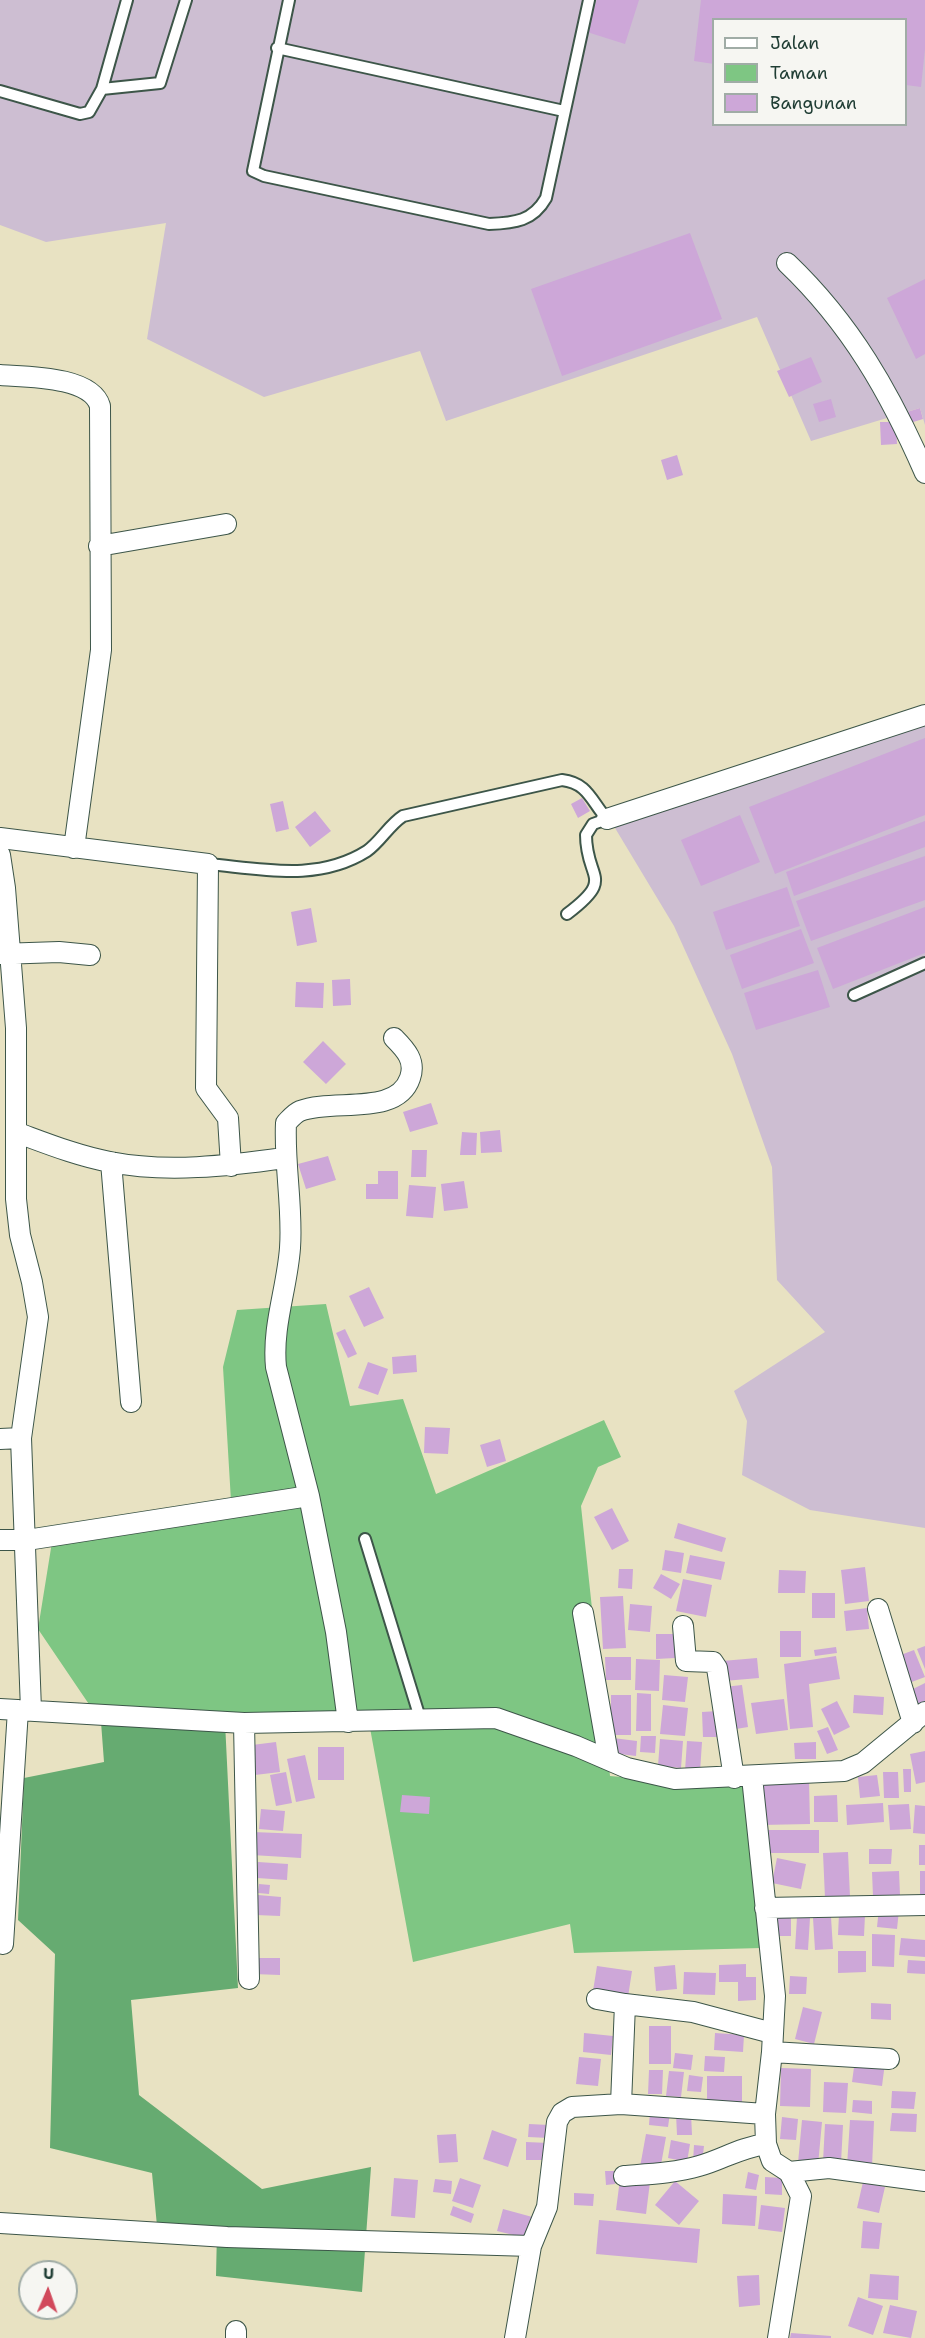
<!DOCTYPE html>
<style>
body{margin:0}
#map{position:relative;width:925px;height:2338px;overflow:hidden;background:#e8e2c2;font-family:"Shantell Sans",sans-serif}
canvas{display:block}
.legend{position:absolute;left:712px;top:18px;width:195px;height:108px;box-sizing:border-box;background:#f6f6f2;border:2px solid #a0aca6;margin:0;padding:8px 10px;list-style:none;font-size:18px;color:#1f3d34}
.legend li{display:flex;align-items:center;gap:12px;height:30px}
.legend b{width:30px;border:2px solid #a0aca6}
.north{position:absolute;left:18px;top:2260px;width:60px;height:60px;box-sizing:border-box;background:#f6f6f2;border:2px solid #a0aca6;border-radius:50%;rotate:2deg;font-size:16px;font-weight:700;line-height:24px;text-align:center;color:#1f3d34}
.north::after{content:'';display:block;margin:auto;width:21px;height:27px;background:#d1495b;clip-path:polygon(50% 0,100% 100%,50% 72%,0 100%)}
</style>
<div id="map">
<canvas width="925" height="2338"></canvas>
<ul class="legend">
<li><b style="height:8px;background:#fff"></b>Jalan</li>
<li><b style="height:16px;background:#7ec683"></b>Taman</li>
<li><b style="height:16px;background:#cda7d8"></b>Bangunan</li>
</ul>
<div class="north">U</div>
</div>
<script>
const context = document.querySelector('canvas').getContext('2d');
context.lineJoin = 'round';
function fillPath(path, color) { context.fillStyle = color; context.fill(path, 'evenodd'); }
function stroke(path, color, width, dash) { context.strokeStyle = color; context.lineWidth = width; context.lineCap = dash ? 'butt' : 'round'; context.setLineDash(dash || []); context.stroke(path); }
fillPath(new Path2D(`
 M0 0H925V425L920 408 811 441 757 317 446 421 420 351 264 397 147 339 166 223 46 242 0 225ZM714 20H906V124H714Z
 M925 704V1528L810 1510 742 1475 747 1421 734 1391 825 1332 777 1280 772 1167 732 1054 674 926 612 823Z`), '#cdbed2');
fillPath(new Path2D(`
 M326 1304 350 1406 403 1399 436 1494 604 1420 621 1457 598 1467 581 1506 610 1776 743 1787 761 1948 574 1953 570 1924 413 1962 370 1728 101 1722 38 1629 52 1542 231 1501 223 1367 237 1310Z`), '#7ec683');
fillPath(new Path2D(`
 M101 1722H225L238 1988 131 2000 139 2095 262 2189 371 2167 362 2292 216 2276 217 2231 157 2226 152 2173 50 2148 55 1954 18 1920 24 1778 104 1762Z`), '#66ab71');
fillPath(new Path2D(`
 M597 0H639L625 44 587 32Z
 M701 0H925V49L921 87 906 85V20H714V64L694 61Z
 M690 233 722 319 562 376 531 289Z
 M925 279V354L916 359 887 298Z
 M811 357 822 382 789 397 777 371Z
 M831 399 836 417 819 422 813 404Z
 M920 408 923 419 910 423 907 412Z
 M880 422H896L897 444 881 445Z
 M677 455 683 475 667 480 661 460Z
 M925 738V815L775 874 749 807Z
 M582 798 590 811 578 818 571 804Z
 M283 801 289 829 276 832 270 804Z
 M315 811 331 831 310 847 295 827Z
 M740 815 760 862 701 886 681 840Z
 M925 821V847L794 896 786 872Z
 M925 856V900L811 941 796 901Z
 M787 887 800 926 726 950 713 912Z
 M925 907V953L833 989 817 948Z
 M311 908 317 942 297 946 291 912Z
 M801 929 814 963 742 989 730 955Z
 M818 970 830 1007 756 1030 744 993Z
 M350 979 351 1005 333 1006 332 980Z
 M296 982 324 983 323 1008 295 1007Z
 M323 1041 346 1064 326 1084 303 1062Z
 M431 1103 438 1124 410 1132 403 1112Z
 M500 1130 502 1152 481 1153 480 1132Z
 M462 1132 477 1133 476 1155H460Z
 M412 1150H427L426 1177H411Z
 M328 1156 336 1180 306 1189 298 1164Z
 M378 1171H398V1199H366V1184H378Z
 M464 1181 468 1208 444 1211 441 1184Z
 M409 1185 436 1187 433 1218 406 1216Z
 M369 1287 384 1318 364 1327 349 1296Z
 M345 1329 357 1354 348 1358 336 1333Z
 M416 1355 417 1372 393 1374 392 1357Z
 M368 1362 388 1369 378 1395 358 1388Z
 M425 1427 450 1428 448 1454 424 1453Z
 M500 1439 506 1461 487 1467 480 1445Z
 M612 1508 629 1541 612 1550 594 1517Z
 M678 1523 726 1538 722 1552 674 1538Z
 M665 1550 684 1553 681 1573 662 1570Z
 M690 1555 725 1562 721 1580 686 1573Z
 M865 1567 869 1601 845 1604 841 1570Z
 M619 1569H633L632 1589 618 1588Z
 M779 1570 806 1571 805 1593H778Z
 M661 1574 680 1584 671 1599 653 1588Z
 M683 1579 712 1585 706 1617 676 1611Z
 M812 1593H835V1618H812Z
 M623 1596 626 1648 603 1649 600 1597Z
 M630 1604 652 1606 650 1632 628 1630Z
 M867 1608 869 1629 846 1631 844 1611Z
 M780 1631H801V1657H780Z
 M656 1634H675V1658L656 1659Z
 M925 1646V1669L917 1649Z
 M836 1647 837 1653 815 1656 814 1650Z
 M914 1650 925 1677 909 1683 898 1656Z
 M836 1656 840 1679 809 1684 813 1727 790 1729 784 1664Z
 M605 1657H631V1680H606Z
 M757 1658 759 1678 724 1681 722 1661Z
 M636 1659 660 1660 659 1691 635 1690Z
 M664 1675 688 1677 685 1702 662 1700Z
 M925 1683V1701L916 1705 909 1691Z
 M742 1685 748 1727 730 1730 724 1687Z
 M637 1693 651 1694V1731H636Z
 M611 1695H631V1735H611Z
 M854 1695 884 1697 883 1715 853 1713Z
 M784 1699 788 1730 756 1734 751 1703Z
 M837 1701 850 1727 834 1735 821 1709Z
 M663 1705 688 1708 685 1736 660 1734Z
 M718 1711 719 1737H703L702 1712Z
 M828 1727 838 1750 827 1754 817 1731Z
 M641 1736H656L655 1753 640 1752Z
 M613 1738 637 1741 636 1756 611 1753Z
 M660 1739 683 1741 681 1768 658 1766Z
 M687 1741 702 1742 700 1772 685 1771Z
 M276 1742 280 1772 255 1775 252 1745Z
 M816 1742V1759H795L794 1743Z
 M318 1747H344V1780H318Z
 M925 1751V1782L916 1784 910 1754Z
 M305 1755 315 1798 296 1802 287 1759Z
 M903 1769H911V1792H904Z
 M286 1772 292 1803 276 1806 270 1775Z
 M883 1772H898L899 1798H884Z
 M877 1775 880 1796 860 1798 858 1777Z
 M809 1780 810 1824 761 1825 760 1781Z
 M402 1795 430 1797 429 1814 400 1812Z
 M837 1795 838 1822H814V1796Z
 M883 1803 884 1822 847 1825 846 1805Z
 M909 1804 911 1829 890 1830 888 1805Z
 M915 1805 925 1806V1834L913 1833Z
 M261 1809 285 1811 283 1831 259 1829Z
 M766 1830H819V1853H766Z
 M253 1832 302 1834 301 1858 252 1855Z
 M919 1845H925V1865H919Z
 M869 1849H892L891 1864H869Z
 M848 1852 850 1897 825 1898 823 1853Z
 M777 1858 806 1864 801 1889 772 1883Z
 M258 1862 288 1864 287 1880 257 1878Z
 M899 1871 900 1895 873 1896 872 1872Z
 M920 1871H925V1896H920Z
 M259 1884 270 1885 269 1894 258 1893Z
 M258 1895 281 1897 280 1916 256 1915Z
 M879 1908 899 1910 897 1929 877 1927Z
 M839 1914 865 1915 864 1936 838 1935Z
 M797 1917 810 1918 808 1950 795 1949Z
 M831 1917 833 1949 815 1950 813 1918Z
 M772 1918H791V1936H772Z
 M872 1934 895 1935 894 1967 872 1966Z
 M901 1938 925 1940V1957L899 1955Z
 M838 1951H866V1972L838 1973Z
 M253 1958H280V1975L253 1974Z
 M908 1960 925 1961V1974L907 1973Z
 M746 1964V1977H756V2000L738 2001V1982H719V1965Z
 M675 1965 677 1989 656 1991 654 1967Z
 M597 1966 632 1971 628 1997 593 1991Z
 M684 1972 716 1973 715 1995 683 1994Z
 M790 1976 807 1977 806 1994H789Z
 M871 2003 891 2004V2020L871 2019Z
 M803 2007 822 2012 814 2044 795 2039Z
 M649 2026H671V2064H649Z
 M584 2033 613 2036 611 2055 583 2052Z
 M715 2033 744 2035 743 2052 714 2050Z
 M675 2053 693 2055 691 2070 673 2068Z
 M705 2056 725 2057 724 2072 704 2071Z
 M579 2057 601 2059 598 2086 576 2084Z
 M855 2060 885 2063 882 2086 852 2082Z
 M781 2068 811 2069 810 2107 780 2106Z
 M649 2070H663L662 2094H648Z
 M669 2071 684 2072 681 2097 666 2096Z
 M689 2075 703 2077 701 2092 687 2091Z
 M707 2076H742V2102H707Z
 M824 2082 848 2083 846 2113 823 2112Z
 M892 2091 916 2092 914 2109 891 2108Z
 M853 2100 872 2101V2114L852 2112Z
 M650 2111 670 2113 668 2127 649 2125Z
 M691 2113 692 2135H677L676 2114Z
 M892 2113 917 2114 916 2132 890 2131Z
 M782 2117 798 2119 796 2140 780 2139Z
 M802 2120 822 2122 818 2165 798 2163Z
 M850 2120 874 2121 872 2167 847 2166Z
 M529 2124 549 2125V2138L528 2137Z
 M825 2124 843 2125 841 2163 823 2162Z
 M492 2130 517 2139 508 2167 483 2159Z
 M456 2134 458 2162 439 2163 437 2135Z
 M646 2134 666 2137 660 2170 640 2167Z
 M671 2140 690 2144 687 2162 668 2158Z
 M526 2142 549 2143V2160H526Z
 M694 2145 704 2146 702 2163 693 2162Z
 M605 2171H614L615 2184 606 2185Z
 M748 2172 759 2175 756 2190 745 2188Z
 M765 2177 782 2178V2195L765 2194Z
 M394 2178 418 2180 415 2218 391 2216Z
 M460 2178 481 2185 473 2208 452 2201Z
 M435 2179 452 2181 451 2194 433 2192Z
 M620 2179 650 2182 646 2214 616 2210Z
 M675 2181 699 2201 679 2225 655 2205Z
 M863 2182 885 2187 879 2213 857 2208Z
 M574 2193 594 2194 593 2206 574 2205Z
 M723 2194 757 2196 755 2226 722 2224Z
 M761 2205 785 2208 782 2232 758 2229Z
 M453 2206 474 2214 471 2223 450 2215Z
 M503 2209 536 2218 530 2239 497 2231Z
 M599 2220 700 2229 697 2263 596 2254Z
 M863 2221 882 2223 879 2249 861 2248Z
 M870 2274 899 2276 898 2300 868 2298Z
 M759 2275 760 2305 739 2307 737 2276Z
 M858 2297 883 2306 873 2335 848 2326Z
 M890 2305 917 2311 911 2338 883 2333Z
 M791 2333 831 2336V2338H790Z`), '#cda7d8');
const service = new Path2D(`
 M289 0 253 171 264 176 489 224C515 223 533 221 546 198L589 0
 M277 48 564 111
 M102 89 160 83 186 0
 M0 91 80 114 89 112 102 89 127 0
 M208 864C263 869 318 882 367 851 381 841 389 825 403 816L562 780C588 783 591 801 607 819L593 824 586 835C586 880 616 877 567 914
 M854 995 925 963
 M365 1539 420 1718`);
const minor = new Path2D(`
 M787 263C851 324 890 393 925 473
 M0 375C27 377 91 376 100 406L101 650 74 848
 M99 546 226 524
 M607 819 925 715
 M0 838 208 864 206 1088 228 1118 231 1166
 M0 855 5 888 16 1028V1199L20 1235 32 1282 38 1317 21 1438 31 1710
 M0 954 59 952 90 955
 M18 1133C48 1144 78 1156 110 1162 166 1173 228 1166 284 1158
 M111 1162 131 1402
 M0 1439 21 1438
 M0 1540H27L309 1496
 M878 1609 913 1723
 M583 1613 609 1760
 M683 1626 686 1661 713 1662 717 1668 734 1778
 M0 1709 244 1723 496 1718 576 1746 627 1768 675 1779 844 1771 863 1763 925 1712
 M348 1722 336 1632 309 1496 276 1367C272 1326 287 1289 290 1248 293 1207 284 1165 286 1123 290 1119 295 1113 300 1111 333 1098 397 1117 410 1078 416 1061 406 1050 394 1038
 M244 1723 249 1979
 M752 1777 775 1996 772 2052 765 2114 766 2144 772 2161 789 2172 801 2196 778 2338
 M765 1908 925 1905
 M3 1944 18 1710
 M597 1999 625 2004
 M772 2052 889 2059
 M621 2104 625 2004 693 2012 772 2033
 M789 2172 829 2168 925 2181
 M624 2176C649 2174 675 2173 699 2166 724 2159 738 2148 766 2144
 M0 2223 227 2237 531 2246 547 2207 557 2122 562 2113 572 2107 621 2104 765 2114
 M236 2338V2331
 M515 2338 531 2246`);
stroke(service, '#3d5649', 14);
stroke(minor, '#3d5649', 22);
stroke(service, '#fff', 10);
stroke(minor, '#fff', 20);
</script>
